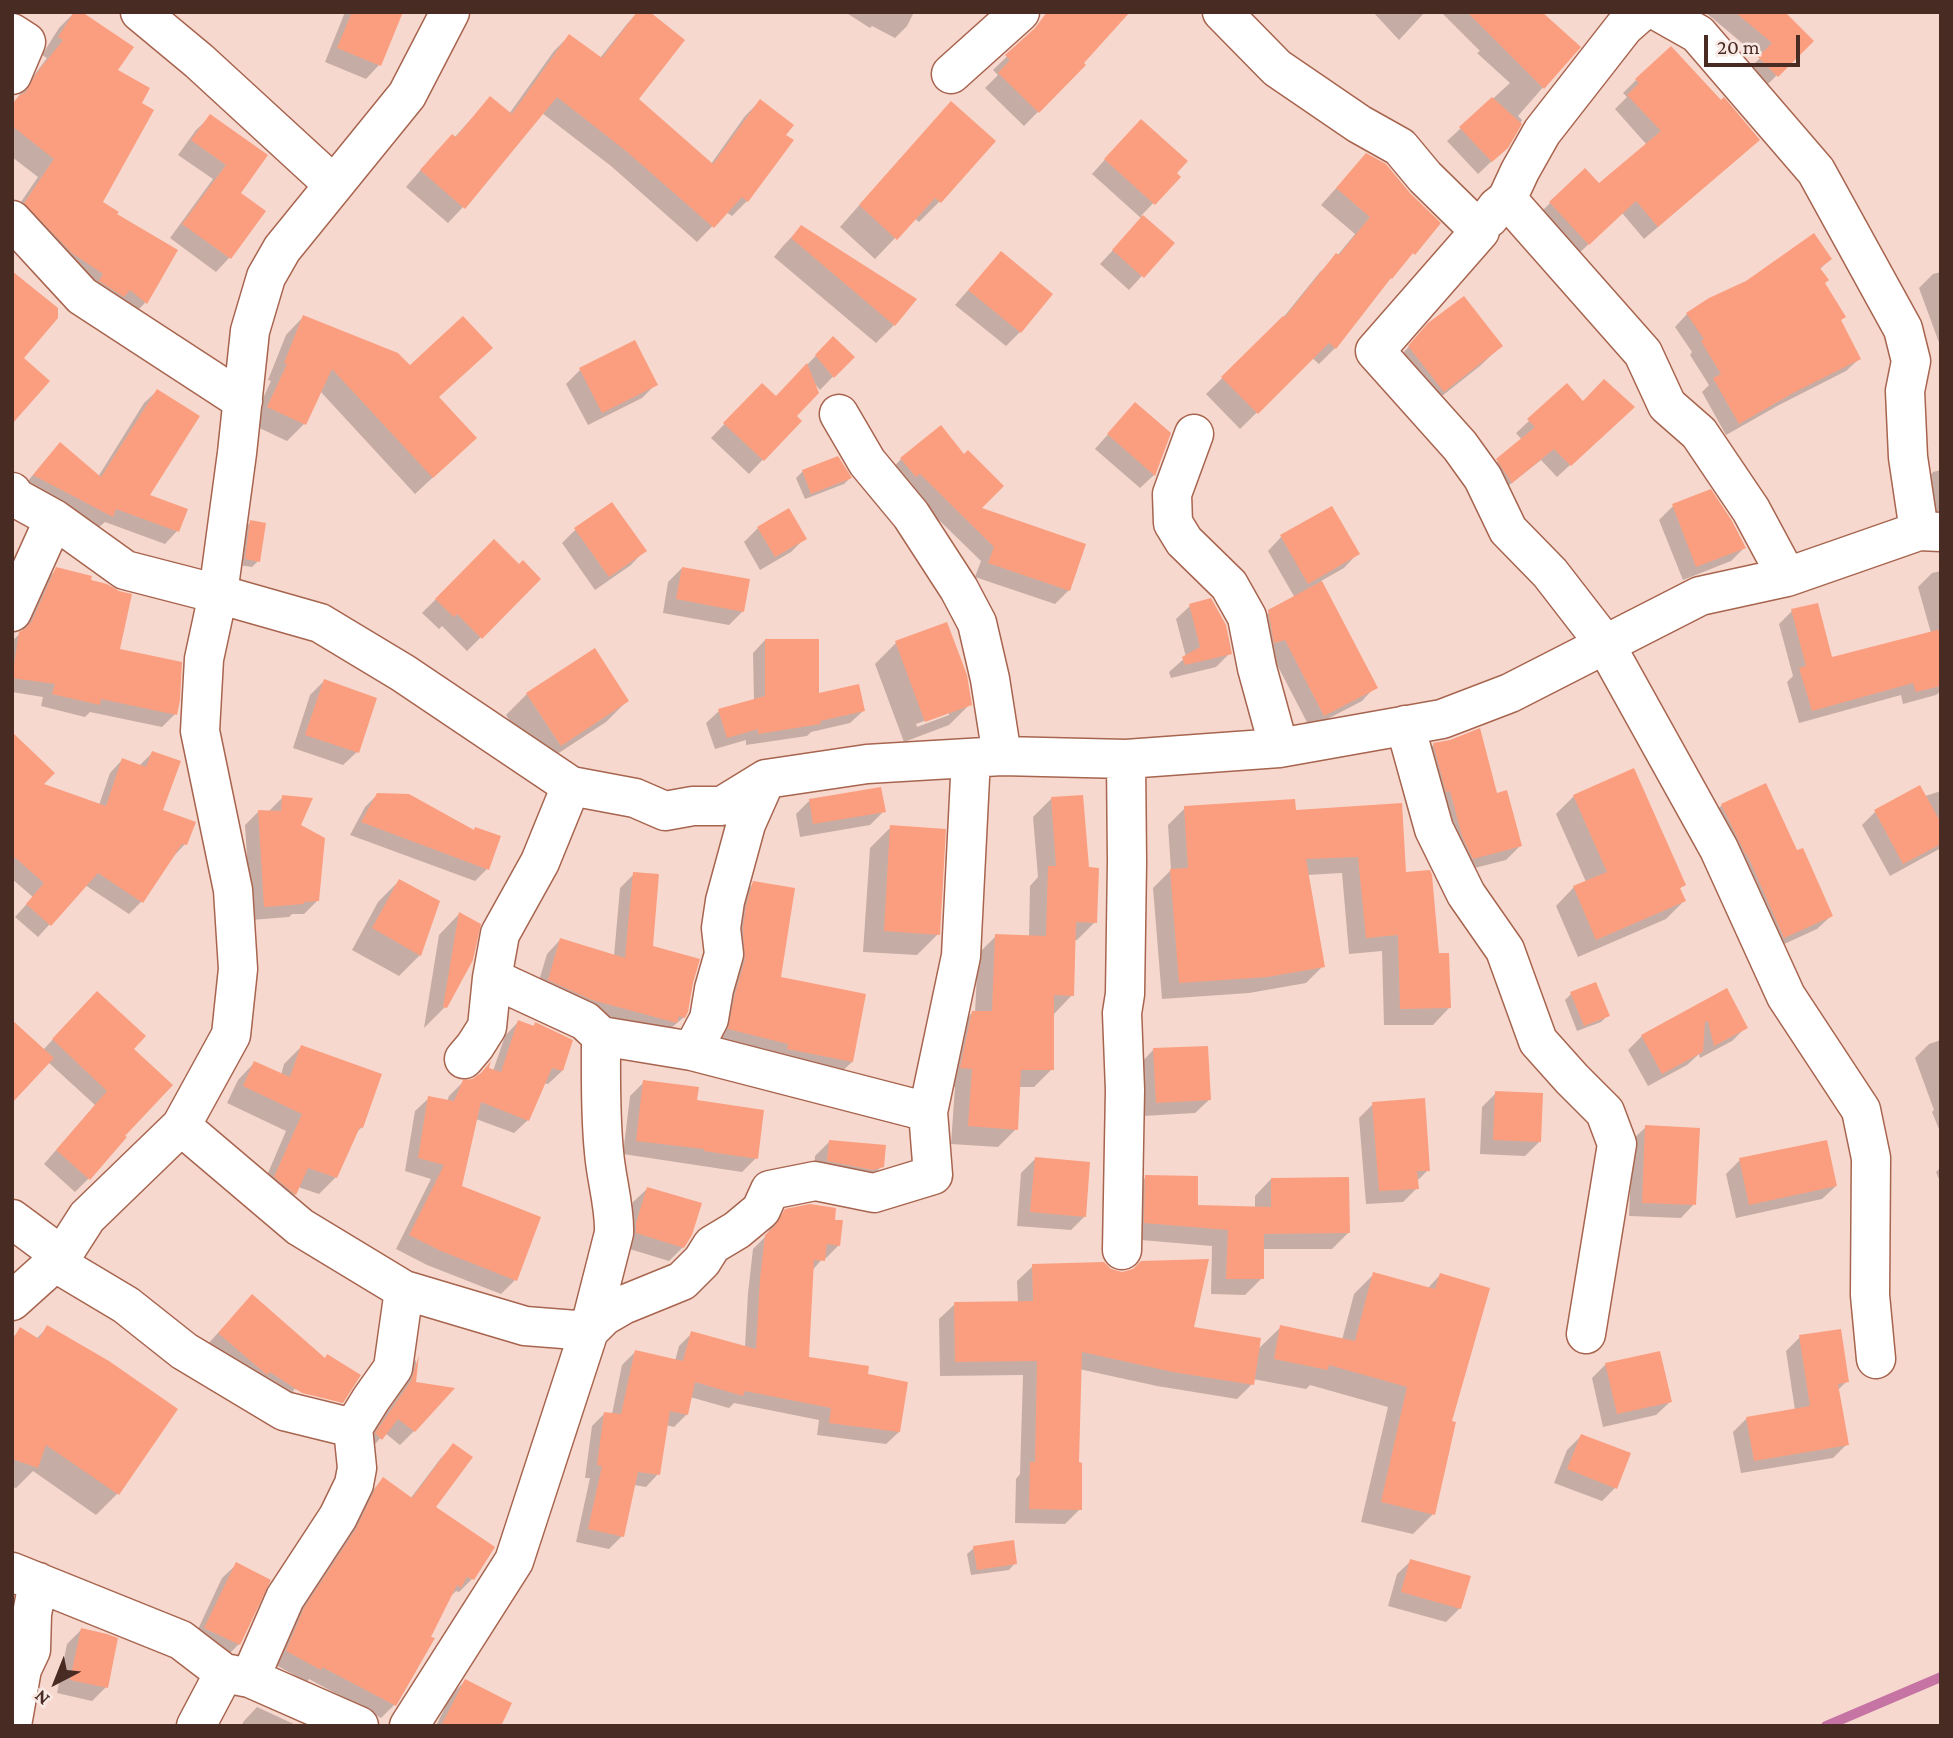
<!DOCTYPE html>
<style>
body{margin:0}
#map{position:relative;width:1953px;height:1738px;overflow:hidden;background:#f7d8ce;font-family:"Crimson Pro",serif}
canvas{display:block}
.frame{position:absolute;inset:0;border:14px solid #482b22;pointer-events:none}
.north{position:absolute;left:21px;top:1647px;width:70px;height:70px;-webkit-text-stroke:5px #f9e9e4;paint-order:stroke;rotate:222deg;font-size:19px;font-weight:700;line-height:28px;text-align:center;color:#482b22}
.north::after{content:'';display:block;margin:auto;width:24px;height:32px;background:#482b22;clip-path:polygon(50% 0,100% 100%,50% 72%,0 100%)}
.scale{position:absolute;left:1704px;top:35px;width:96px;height:32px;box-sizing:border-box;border:4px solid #482b22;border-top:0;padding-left:9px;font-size:21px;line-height:24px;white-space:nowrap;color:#482b22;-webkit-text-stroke:5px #f9e9e4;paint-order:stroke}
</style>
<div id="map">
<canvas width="1953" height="1738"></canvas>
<div class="frame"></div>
<div class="north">N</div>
<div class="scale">20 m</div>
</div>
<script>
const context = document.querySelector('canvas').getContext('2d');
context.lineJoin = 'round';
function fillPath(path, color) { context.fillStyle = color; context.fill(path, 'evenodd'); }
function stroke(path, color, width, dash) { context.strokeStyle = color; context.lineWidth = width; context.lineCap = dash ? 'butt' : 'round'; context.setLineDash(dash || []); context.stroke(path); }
fillPath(new Path2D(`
 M75 12 140 104 101 202 145 303 128 320 12 215 38 177 12 157V105L47 58 42 55 59 28Z
 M345 12H393L379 65 366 79 325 62Z
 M638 12 636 100 711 164 745 116 760 101 784 135 791 140 747 201 732 216 726 212 697 242 611 166 542 113 463 207 448 223 406 187 437 151 452 136 454 138 490 98 509 114 554 51 569 36 600 58 627 24Z
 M845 12H914L907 26 895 38 872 26 870 28Z
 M1373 12H1425L1399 40Z
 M1441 12H1507L1578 47 1518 116 1522 120 1507 147 1478 174 1447 141 1510 83 1477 53 1480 51Z
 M1705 12H1783L1811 41 1763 89 1746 72 1760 58Z
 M1027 37 1084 65 1024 126 985 88 998 75 993 70Z
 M1636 80 1744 153 1644 239 1622 213 1575 257 1537 216 1550 203 1599 185 1647 145 1615 109 1627 97 1623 93Z
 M210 117 238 193 263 211 229 258 216 272 170 238 213 179 178 155 196 130Z
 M1127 135 1178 177 1141 216 1172 243 1129 290 1100 264 1142 219 1092 174Z
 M1366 155 1439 224 1381 288 1335 348 1319 364 1312 358 1240 429 1206 394 1282 319 1320 272 1337 256 1355 234 1321 205Z
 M900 159 940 201 919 222 914 218 875 259 840 227Z
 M801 227 894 325 876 343 774 257 783 246Z
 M1001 253 1051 294 1020 332 1006 346 955 305Z
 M1830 259 1819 270 1823 283 1859 359 1846 371 1779 405 1726 435 1702 392 1709 385 1690 355 1692 352 1675 327 1687 314Z
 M1941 272V348L1919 288 1933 274Z
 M303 317 437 398 457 455 415 494 320 391 304 424 287 441 251 424 271 381 268 380 286 335Z
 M1430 324 1501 346 1480 366 1423 411 1389 368Z
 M833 338 852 357 820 390 815 384 795 416 800 421 749 474 711 438 762 385 775 398Z
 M580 370 656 384 642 398 588 425 566 384Z
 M1567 386 1583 403 1620 419 1557 477 1541 460 1498 494 1485 473 1522 440 1516 433Z
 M157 391 148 496 177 531 165 544 105 522 98 528 22 488 48 457 98 477 144 403Z
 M1135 404 1154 475 1140 488 1095 449Z
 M901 459 979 509 1069 590 1055 604 975 577 981 561 905 487 888 473Z
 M1941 470V513L1937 515 1927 479 1933 472Z
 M803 471 850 478 844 484 805 499 796 478Z
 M1673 506 1744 548 1731 561 1683 580 1659 520Z
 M788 510 805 538 791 552 760 570 744 542 758 528Z
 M251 522 258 561 252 567 239 565 244 528Z
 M575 530 644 551 631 565 595 590 562 543Z
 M1281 537 1357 554 1344 568 1321 581 1375 687 1362 701 1310 728 1271 653 1255 626 1269 612 1295 598 1268 551Z
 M494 541 519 566 539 579 467 651 442 626 439 629 422 613Z
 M682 568 743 611 729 625 663 613 668 582Z
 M57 569 118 650 175 714 162 727 90 712 85 717 41 706 43 697 12 692V641L21 633 44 582Z
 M1941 571V691L1936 695 1903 704 1901 695 1799 723 1787 682 1793 676 1779 624 1792 611 1831 659 1931 633 1918 587 1932 573Z
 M1190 606 1230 653 1216 667 1171 678 1169 672 1186 657 1176 619Z
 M765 640 818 695 863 711 850 723 811 732 807 736 746 745V740L715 749 706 723 719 711 754 701 753 653Z
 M896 643 970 704 949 725 904 742 875 664ZM949 712V715L917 727 916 724Z
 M324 681 357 752 343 765 293 748 310 695Z
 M527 694 627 701 606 722 539 766 506 715Z
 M1434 744 1496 795 1520 846 1506 860 1459 872 1420 758Z
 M12 749 41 785 99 805 110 773 122 760 139 766 152 753 161 811 185 844 173 857 141 902 129 914 85 885 38 937 15 917 33 897 12 879Z
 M1941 791V848L1890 876 1862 825 1875 812Z
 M378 794 487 869 475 881 350 835 365 807Z
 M1574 796 1684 885 1679 889 1684 901 1666 919 1578 957 1556 906 1574 887 1586 882 1556 814Z
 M283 797 299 825 318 900 304 914H292L289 917 251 920 245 825 258 812 269 811Z
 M1052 798 1095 922 1077 940H1074L1072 995 1054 1014 1052 1013V1069L1034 1087H1018L1016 1129 998 1147 951 1144 955 1087 943 1086 954 1031 972 1013H975L978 954 996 936 1029 937 1030 886 1038 877 1033 817Z
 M810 800 884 811 870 825 800 837 796 814Z
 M1722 805 1796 853 1831 916 1817 929 1771 950 1708 819Z
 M1185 808 1295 811 1404 874 1438 955 1449 1008 1433 1025H1384L1382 951 1349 954 1342 873 1307 875 1323 966 1306 983 1249 993 1162 999 1153 888 1171 870 1168 825Z
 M891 827 938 934 917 955 863 952 870 848Z
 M634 874 651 947 684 1017 662 1036 535 994 547 954 560 940 614 956 620 888Z
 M399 881 420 955 399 976 352 950 378 902Z
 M754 883 779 979 852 1062 838 1075 716 1043 740 897Z
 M459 914 445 1007 424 1028 439 935Z
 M1726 991 1746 1027 1732 1041 1700 1058 1699 1054 1687 1065 1648 1086 1628 1050 1642 1036Z
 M1571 994 1608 1015 1601 1022 1577 1031 1565 1000Z
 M83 1007 132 1050 123 1136 89 1178 75 1192 44 1164 95 1105 48 1062 43 1050Z
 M518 1022 532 1027 535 1024 562 1071 548 1084 543 1083 528 1120 514 1133 476 1119 460 1187 539 1218 515 1280 501 1294 427 1265 396 1249 431 1179 405 1171 415 1111 429 1098 447 1102 449 1096 463 1082 473 1081 487 1069 493 1071 505 1036Z
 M1941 1040V1134L1932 1112 1934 1110 1915 1058 1929 1044Z
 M301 1047 362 1127 354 1135 336 1177 319 1194 298 1187 295 1194 278 1211 259 1194 286 1131 227 1103 238 1080 254 1063 281 1075 284 1064Z
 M1153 1050 1209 1100 1195 1113 1143 1116 1140 1064Z
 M644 1082 695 1102 756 1158 742 1172 623 1154 630 1096Z
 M1496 1093 1539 1142 1525 1156 1480 1154 1482 1107Z
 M1373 1104 1428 1170 1416 1182 1417 1188 1403 1202 1366 1204 1359 1118Z
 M1646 1127 1694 1204 1681 1218 1629 1216 1632 1140Z
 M829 1142 882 1166 868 1180 814 1175 815 1156Z
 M1035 1159 1084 1217 1071 1230 1017 1226 1021 1173Z
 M1740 1160 1836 1186 1822 1199 1736 1218 1726 1174Z
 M1941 1167V1184L1936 1172Z
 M1146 1177 1196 1207 1255 1208V1196L1271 1179 1349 1232 1332 1249H1262V1278L1245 1295 1211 1294 1212 1246 1129 1239V1194Z
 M647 1189 683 1247 669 1261 623 1247V1238L633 1202Z
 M786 1211 833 1221 839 1245 826 1258H823L811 1272 807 1359 866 1375 899 1432 886 1444 817 1435 819 1420 734 1403 729 1408 690 1397 687 1414 674 1427 666 1425 658 1474 646 1487 634 1485 622 1536 609 1549 576 1542 590 1478H585L592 1426 605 1413 612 1414 622 1365 635 1352 675 1361 679 1346 692 1333 745 1347 748 1293 753 1249 765 1237 773 1224Z
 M1033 1266 1192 1328 1257 1350 1281 1327 1342 1340 1354 1294 1374 1274 1427 1289 1440 1275 1450 1423 1433 1514 1413 1534 1361 1522 1388 1407 1310 1385 1306 1389 1253 1379 1252 1384 1237 1399 1157 1386 1079 1369 1077 1464 1080 1509 1065 1524 1015 1523 1016 1479 1020 1474 1023 1375 940 1376 939 1319 955 1304 1018 1303 1017 1281Z
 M252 1296 324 1360 359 1376 340 1403V1401L294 1389 293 1393 339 1404 327 1416 205 1347Z
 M48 1327 175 1409 117 1494 96 1515 33 1471 16 1488 12 1487V1338L20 1330 36 1339Z
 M1800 1337 1847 1381 1837 1391 1847 1444 1833 1458 1741 1473 1733 1432 1747 1418 1795 1410 1786 1351Z
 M416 1360 414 1431 400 1445 385 1433 367 1453 363 1450 376 1427 398 1396 405 1371Z
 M1606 1364 1670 1402 1656 1415 1603 1427 1592 1378Z
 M1581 1436 1615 1488 1602 1501 1554 1483 1567 1450Z
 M454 1445 433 1508 493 1549 472 1579 459 1592 456 1591 448 1599 394 1705 381 1718 309 1679 307 1682 274 1664 292 1623 344 1544 363 1502 371 1492 383 1479 410 1499 441 1458Z
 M974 1548 1015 1563 1009 1570 971 1575 967 1554Z
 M1411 1561 1460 1608 1446 1622 1388 1606 1397 1574Z
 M236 1565 239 1644 225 1658 192 1642 222 1578Z
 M81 1630 106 1687 92 1701 57 1693 67 1644Z
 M465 1681 499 1726H436L451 1695Z
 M257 1707 298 1726H241L244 1721Z`), '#0003');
stroke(new Path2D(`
 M1826 1726 1941 1677`), '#c574a4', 10);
fillPath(new Path2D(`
 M74 12H82L134 47 118 70 150 88 142 103 154 110 103 202 119 212 117 214 178 250 147 304 130 290 124 297 99 281 103 274 72 253 24 203 54 159 12 126V104L20 95 26 92 36 74 63 40 58 37Z
 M352 12H403L381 66 337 48Z
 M637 12H650L685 40 639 99 713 164 760 99 794 125 786 135 794 140 748 202 742 197 714 228 626 151 557 97 465 209 420 170 452 134 456 137 490 96 512 114 569 34 602 58Z
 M1047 12H1130L1084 63 1086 65 1039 113 998 73 1010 60 1005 55 1035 28Z
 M1467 12H1542L1581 47 1544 89Z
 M1735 12H1785L1814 41 1778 77 1758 57 1772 43Z
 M1671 46 1721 100 1724 97 1760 140 1658 227 1636 201 1589 245 1549 202 1585 168 1599 183 1661 131 1627 95 1639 83 1635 79Z
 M1492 97 1522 124 1508 148 1492 162 1459 127Z
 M951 101 996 141 941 203 935 198 897 240 859 205Z
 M210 114 268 155 241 193 266 211 231 259 182 224 226 165 191 140Z
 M1141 119 1188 161 1177 173 1181 177 1155 205 1104 159Z
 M1366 153 1386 164 1410 193 1441 223 1415 255 1413 253 1392 279 1391 278 1336 349 1329 343 1258 414 1221 377 1283 316 1285 317 1336 253 1339 255 1370 217 1336 188Z
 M1143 215 1175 243 1144 278 1112 250Z
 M801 225 917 299 895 326 791 238Z
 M1814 233 1832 259 1820 268 1829 280 1825 283 1846 317 1841 320 1861 359 1793 393 1739 424 1713 378 1721 374 1701 341 1704 339 1686 313 1709 298 1746 281Z
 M1001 251 1053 294 1021 333 968 290Z
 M12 271 58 308V318L24 358 50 381 12 424Z
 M1464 296 1503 346 1444 392 1408 346 1428 323Z
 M303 315 398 353 410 365 463 316 493 348 439 397 477 438 433 478 332 369 306 425 267 407 287 364 284 363Z
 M833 336 855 357 834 378 815 355Z
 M635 340 658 385 602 413 579 368Z
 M807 363 819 393 797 416 802 421 764 461 723 423 762 383 776 396Z
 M1604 379 1635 407 1571 466 1554 449 1512 483 1496 459 1535 427 1527 419 1567 383 1583 401Z
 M157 389 200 416 150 495 188 509 179 532 116 509 113 517 33 475 60 442 101 477Z
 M1135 402 1171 433 1155 476 1107 434Z
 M941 425 964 454 968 450 1004 486 982 508 1086 544 1070 591 988 563 994 547 920 474 916 477 900 458Z
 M838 456 852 478 811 494 802 470Z
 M1711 489 1732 521 1746 548 1696 567 1672 504Z
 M612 502 647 551 609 577 574 528Z
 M1332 506 1360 554 1308 584 1280 535Z
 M789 508 807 539 775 557 757 527Z
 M250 520 266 523 260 562 245 559Z
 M494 539 519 564 523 560 541 579 482 639 457 614 454 617 435 599Z
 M56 567 92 576 91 580 107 584 119 591 132 594 120 649 182 662 180 700 177 715 101 699 100 705 52 694 55 684 12 678 19 632 25 629 32 621Z
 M682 567 750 579 744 612 676 599Z
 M1322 581 1378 688 1324 716 1285 640 1274 643 1268 610Z
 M1211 598 1226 625 1232 654 1185 665 1182 657 1200 647 1189 604Z
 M1818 603 1832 657 1941 629V686L1916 692 1913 683 1812 711 1799 668 1806 666 1791 609Z
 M947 622 967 675 972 705 925 722 895 641Z
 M765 639H819V693L859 684 865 711 820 721 821 724 758 734V729L727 738 718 709 765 696Z
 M595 648 629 701 561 746 526 693Z
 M324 679 377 698 359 753 305 735Z
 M1480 728 1497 793 1507 790 1522 846 1473 859 1462 836 1450 791 1446 792 1433 743 1450 740Z
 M12 732 55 773 44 784 106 806 122 758 146 767 152 751 181 761 163 810 196 822 187 845 182 844 143 903 98 873 51 926 26 904 44 883 12 855Z
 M1634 768 1686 885 1680 888 1686 901 1596 940 1573 886 1607 872 1573 795Z
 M1766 783 1797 850 1803 848 1833 916 1784 938 1747 854 1746 855 1721 804Z
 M1920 785 1941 823V844L1903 864 1874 810Z
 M881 787 886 812 813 824 809 799Z
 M377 793 409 794 474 830 475 827 501 836 489 870 361 822Z
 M282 795 313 798 301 825 325 838 319 901 304 902V904L264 907 258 810 281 811Z
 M1083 795 1089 867 1099 868 1097 923 1076 922 1074 996 1054 995V1070H1021L1018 1130 968 1126 972 1069 960 1068 972 1011H992L995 934 1046 936 1048 866H1056L1051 797Z
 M1295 799 1296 810 1402 803 1406 872 1430 870 1432 875 1439 953H1449L1451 1008 1400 1009 1398 935 1366 938 1358 857 1306 859 1325 967 1267 977 1179 983 1170 869 1188 868 1184 806Z
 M890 825 946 829 940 935 884 931Z
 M633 872 659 874 653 946 700 959 693 983 688 1012 685 1018 679 1016 677 1023 592 1000 548 980 560 938 625 958Z
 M399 879 440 901 421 956 372 928Z
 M753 881 795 888 781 977 866 994 853 1062 787 1049 788 1044 728 1029 735 994 745 960 743 928 746 906Z
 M459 912 481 924 473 960 447 1008 443 1007Z
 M1596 982 1610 1016 1584 1026 1570 992Z
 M1727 988 1748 1028 1714 1046 1708 1021 1705 1022 1703 1052 1662 1074 1641 1035Z
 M97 991 146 1036 134 1049 173 1085 125 1136 127 1137 90 1180 56 1150 107 1091 52 1039Z
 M12 1020 54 1058 12 1103Z
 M518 1020 534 1026 535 1022 573 1040 563 1071 552 1068 529 1121 481 1102 462 1186 541 1217 517 1281 441 1251 409 1235 444 1165 418 1158 428 1096 454 1101 463 1080 472 1079 481 1073 491 1061 489 1068 501 1072Z
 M301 1045 382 1074 363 1128 360 1127 337 1178 308 1168 296 1195 274 1177 302 1114 243 1086 254 1061 290 1077Z
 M1208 1046 1211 1100 1156 1103 1153 1048Z
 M643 1080 699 1087 697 1100 764 1110 758 1159 704 1151V1149L636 1141Z
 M1495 1091 1543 1093 1541 1142 1493 1140Z
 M1425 1098 1430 1171H1417L1419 1189 1379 1191 1372 1102Z
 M1645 1125 1700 1128 1696 1205 1642 1203Z
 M829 1140 886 1145 884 1167 873 1170 827 1161Z
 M1827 1140 1837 1186 1749 1205 1739 1158Z
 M1035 1157 1090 1162 1086 1217 1030 1212Z
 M1145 1175 1198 1176V1205L1271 1207V1178L1349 1177 1350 1233 1264 1234V1279H1226L1228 1230 1144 1223Z
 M647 1187 702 1203 692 1235 684 1248 636 1233V1223Z
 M810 1204 836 1208 835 1220H843L840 1246 827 1244 825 1261 814 1260 809 1357 869 1366 868 1374 908 1382 900 1432 829 1423 831 1408 745 1391 743 1396 695 1382 688 1415 670 1411 660 1475 638 1472 624 1537 588 1529 602 1466 597 1465 604 1412 621 1414 635 1350 683 1361 691 1331 756 1349 760 1279 765 1235 775 1226 785 1209Z
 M1209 1259 1194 1327 1261 1338 1254 1385 1173 1372 1082 1352 1079 1462 1082 1463V1510L1029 1509 1030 1462H1035L1037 1361 955 1362 954 1302 1033 1301 1032 1264 1104 1262 1111 1269 1122 1272 1133 1269 1141 1261Z
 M1373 1272 1435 1289 1440 1273 1490 1288 1452 1421 1456 1422 1435 1515 1381 1502 1407 1387 1329 1365 1328 1370 1274 1359 1280 1325 1355 1341Z
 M252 1294 325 1358 327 1354 361 1375 343 1403 302 1393 270 1372 267 1375 218 1333Z
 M47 1325 109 1361 178 1409 119 1495 46 1445 38 1468 12 1459V1341L20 1327 39 1339Z
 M1841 1329 1849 1382 1838 1384 1849 1445 1754 1461 1746 1417 1810 1406 1799 1335Z
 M1660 1351 1672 1402 1617 1414 1605 1363Z
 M419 1355 416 1382 455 1388 415 1432 398 1419 382 1440 375 1433 411 1381Z
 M1581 1434 1631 1453 1617 1489 1567 1469Z
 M453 1443 473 1457 436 1507 495 1547 474 1580 467 1577 461 1588 457 1585 431 1637 435 1638 396 1706 322 1667 321 1670 286 1651 304 1608 356 1529 376 1487 383 1477 412 1498Z
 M1014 1540 1017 1564 977 1570 973 1546Z
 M1410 1559 1471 1576 1461 1609 1401 1592Z
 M236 1562 271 1580 240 1645 204 1628Z
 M81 1628 107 1634 118 1638 108 1688 70 1680Z
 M465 1679 512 1703 501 1726H441Z`), '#fb9e7f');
const street = new Path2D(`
 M140 12 199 61 334 185
 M1222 12 1277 68 1359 124 1400 147 1425 177 1480 231 1375 351 1460 446 1483 478 1508 530 1550 573 1605 644 1719 849 1786 996 1861 1110 1871 1158 1870 1295 1876 1359
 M1659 12 1698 34 1816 171 1903 329 1911 361 1905 391 1908 457 1919 531
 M12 33 26 42 12 75
 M951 74 1020 12
 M1507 199 1643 353 1667 405 1699 433 1751 510 1787 577
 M1489 218 1497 207 1507 199 1520 171 1542 132 1624 27 1641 12
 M12 220 82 296 243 401
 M839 414 867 462 911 515 959 589 977 623 990 679 1002 756
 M1194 434 1172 494 1173 523 1184 541 1229 585 1247 617 1257 668 1279 748
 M12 492 16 498 54 519 125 570 218 594 320 623 403 673 571 786 635 798 665 811 693 806H722L766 779 867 764 1002 756 1126 759 1279 748 1442 719 1510 693 1700 596 1787 577 1919 531 1941 532
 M12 612 54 519
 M1405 725 1434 829 1466 894 1505 950 1538 1041 1572 1079 1605 1112 1617 1144 1586 1334
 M492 978 585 1021 601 1036
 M692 1051 709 1019 714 989 724 954 721 928 725 901 746 824 766 779
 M464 1059 475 1046 487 1027 492 978 500 934 540 862 571 786
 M181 1126 300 1227 404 1290 525 1326 589 1331 604 1316 623 1305 682 1281 702 1261 712 1245 737 1230 761 1210 770 1190 815 1181 874 1193 933 1175 928 1112 961 956 971 758
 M12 1219 62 1256
 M1122 1250 1125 1090 1122 1013 1125 994 1127 862 1126 759
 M54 1262 126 1305 184 1351 284 1411 353 1428
 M12 1301 62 1256 87 1217 181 1126 231 1035 238 969 233 890 200 731 204 659 218 594 237 453 250 331 266 277 282 249 407 95 450 12
 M12 1572 181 1640 224 1673 250 1678 359 1726
 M250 1678 285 1598 338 1517 354 1484 357 1468 353 1428 371 1399 393 1368 404 1290
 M12 1725 22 1669 31 1650 32 1614 38 1582
 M196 1726 224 1673
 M409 1726 514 1561 589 1331 614 1233C615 1206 606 1179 604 1152 600 1113 601 1075 601 1036L692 1051 928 1112`);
stroke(street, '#a7644e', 41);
stroke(street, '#fff', 38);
</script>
